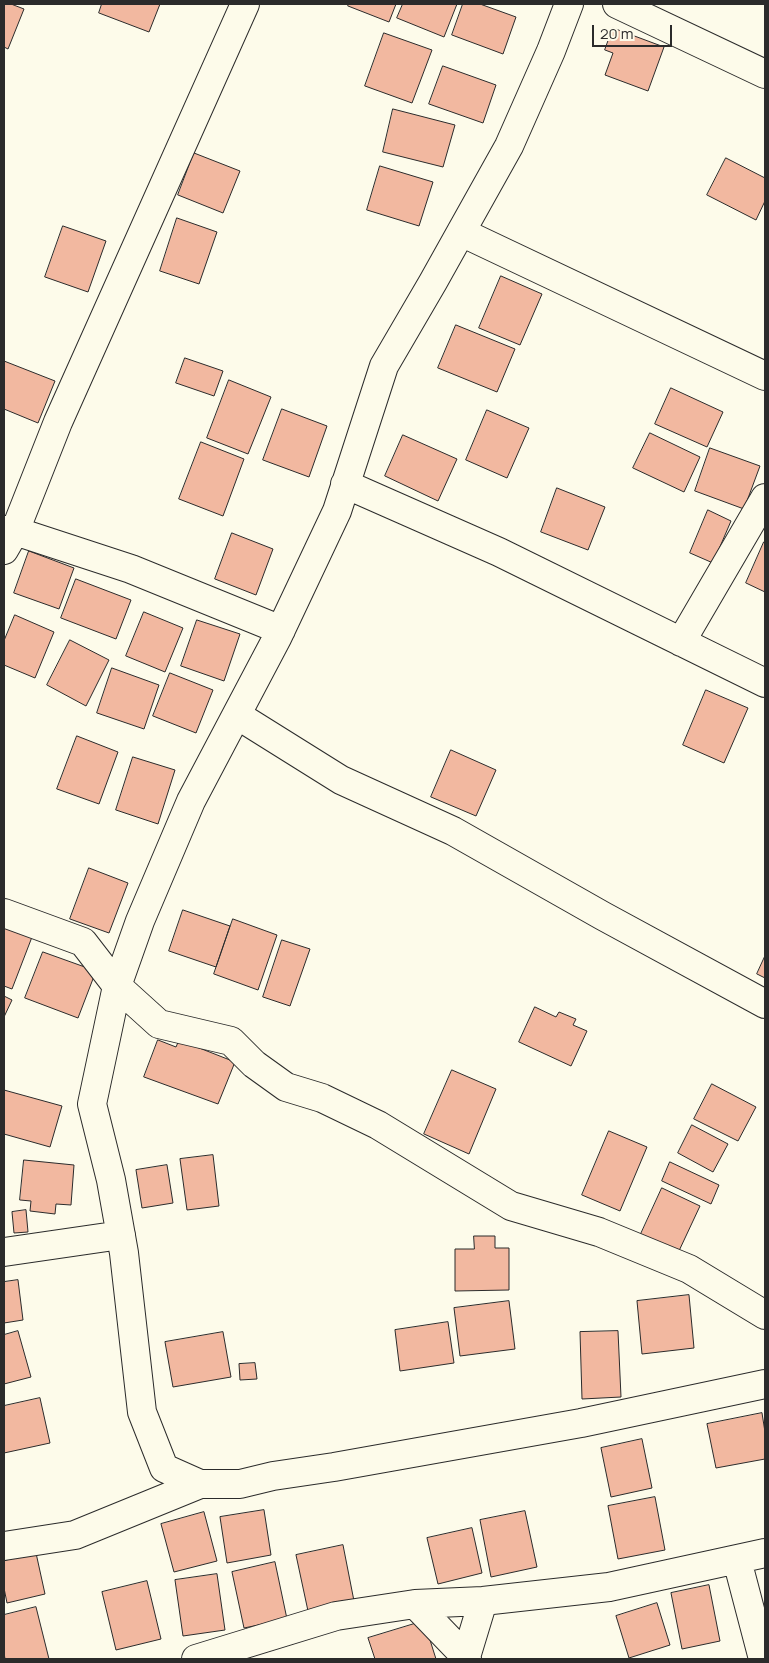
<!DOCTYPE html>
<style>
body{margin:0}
#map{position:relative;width:769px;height:1663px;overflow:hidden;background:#fdfbea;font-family:Manrope,sans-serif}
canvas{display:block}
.frame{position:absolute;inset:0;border:5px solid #2b2b2b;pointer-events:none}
.scale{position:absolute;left:592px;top:25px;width:80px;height:22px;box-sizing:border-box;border:2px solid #2b2b2b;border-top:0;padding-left:6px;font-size:15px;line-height:18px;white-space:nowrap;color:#2b2b2b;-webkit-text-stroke:4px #fdfbea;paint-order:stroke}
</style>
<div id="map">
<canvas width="769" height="1663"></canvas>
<div class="frame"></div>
<div class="scale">20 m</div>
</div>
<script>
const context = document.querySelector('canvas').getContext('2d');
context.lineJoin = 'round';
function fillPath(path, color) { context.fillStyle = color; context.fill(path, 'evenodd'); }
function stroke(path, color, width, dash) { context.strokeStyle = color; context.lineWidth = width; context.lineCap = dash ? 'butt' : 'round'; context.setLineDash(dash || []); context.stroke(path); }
const building = new Path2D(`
 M4 4H11L24 9 8 49 4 47Z
 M102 4H160L149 32 99 13Z
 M349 4H396L389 22 348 6Z
 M403 4H457L444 37 397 18Z
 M463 4H480L516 17 503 54 452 35Z
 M613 28 664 47 648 91 605 75 613 53 605 50Z
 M384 33 432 50 412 103 365 86Z
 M443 66 496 85 483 123 429 104Z
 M393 109 455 125 443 167 383 152Z
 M194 153 240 171 223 213 178 195Z
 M726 158 765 178V201L756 220 707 195Z
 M380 166 433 182 419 226 367 210Z
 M177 218 217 232 199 284 160 271Z
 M63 226 106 241 88 292 45 277Z
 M501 276 542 294 520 345 479 328Z
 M456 325 515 349 497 392 438 368Z
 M185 358 223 371 214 396 176 383Z
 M4 361 55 381 38 423 4 409Z
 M229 380 271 397 248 454 207 438Z
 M671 388 723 412 707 447 655 424Z
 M282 409 327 426 309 477 263 460Z
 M487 410 529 428 507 478 466 460Z
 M650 433 700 457 684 492 633 468Z
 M403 435 457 459 438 501 385 476Z
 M201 442 244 459 223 516 179 499Z
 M710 448 760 466 744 509 695 491Z
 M557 488 605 507 588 550 541 532Z
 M708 510 731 521 713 563 690 553Z
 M232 533 273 549 256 595 215 579Z
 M764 542H765V592L746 583Z
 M29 551 74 568 59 609 14 593Z
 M76 579 131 600 116 639 61 618Z
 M144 612 183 628 165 672 126 656Z
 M15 615 54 632 35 678 4 665V641Z
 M197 620 240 634 224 681 181 666Z
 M70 640 109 660 86 706 47 685Z
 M112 668 159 685 144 729 97 713Z
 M170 673 213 690 196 733 153 716Z
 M706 690 748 708 724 763 683 745Z
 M77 736 118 752 99 804 57 789Z
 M451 750 496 770 476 816 431 797Z
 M133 757 175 770 158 824 116 810Z
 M89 868 128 883 109 933 70 919Z
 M183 910 230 926 216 967 169 951Z
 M233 919 277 935 258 990 214 974Z
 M4 927 32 937 12 989 4 986Z
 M282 940 310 949 290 1006 263 997Z
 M43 952 96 971 78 1018 25 998Z
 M765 956V978L757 974Z
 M4 996 12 1000 4 1017Z
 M535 1007 556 1017 559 1012 576 1019 573 1025 587 1031 571 1066 519 1042Z
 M158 1040 176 1047 179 1040 235 1062 218 1104 144 1077Z
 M452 1070 496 1089 469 1154 424 1134Z
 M712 1084 756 1107 738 1141 694 1119Z
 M4 1090 62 1106 50 1147 4 1134Z
 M692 1125 728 1144 713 1172 678 1153Z
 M609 1131 647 1147 620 1211 582 1195Z
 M213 1155 219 1206 187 1210 180 1159Z
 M24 1160 74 1165 71 1205 56 1204 55 1214 30 1211 31 1201 20 1200Z
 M670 1162 719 1185 711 1204 662 1181Z
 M167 1165 173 1203 142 1208 136 1170Z
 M662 1188 700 1206 678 1253 640 1236Z
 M26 1210 28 1232 14 1233 12 1212Z
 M474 1236H495V1248H509V1290L455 1291V1249H474Z
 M18 1280 23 1320 4 1323V1282Z
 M689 1295 694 1348 642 1354 637 1301Z
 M509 1301 515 1349 460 1356 454 1308Z
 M448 1322 454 1363 400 1371 395 1330Z
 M18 1331 31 1377 4 1384V1335Z
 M618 1331 621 1397 582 1399 580 1332Z
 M223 1332 231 1377 173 1387 165 1342Z
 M255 1363 257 1379 240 1380 239 1364Z
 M40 1398 50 1443 4 1453V1406Z
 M762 1413 765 1432V1459L716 1468 707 1424Z
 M642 1439 652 1488 611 1497 601 1448Z
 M655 1497 665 1550 618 1559 608 1506Z
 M264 1510 271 1555 227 1563 220 1517Z
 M525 1511 537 1567 491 1577 480 1520Z
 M204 1512 217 1561 174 1572 161 1524Z
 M472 1528 482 1573 438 1584 427 1538Z
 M343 1545 354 1601 308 1611 296 1555Z
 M36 1553 45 1594 7 1603 4 1588V1561Z
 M275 1562 287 1619 244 1628 232 1572Z
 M217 1574 225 1630 183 1636 175 1580Z
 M147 1581 161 1639 116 1650 102 1592Z
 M709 1585 720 1641 682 1649 671 1593Z
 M657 1603 670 1645 629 1658 616 1616Z
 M36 1607 49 1659H5L4 1653V1615Z
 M424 1621 436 1659H375L368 1638Z`);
fillPath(building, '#f2b8a0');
stroke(building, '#2b2b2b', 1);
const minor = new Path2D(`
 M569 4 551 51 509 146 433 282 384 366 337 511 277 638 191 801 140 921 117 986 92 1104 111 1180 124 1253 142 1412 164 1468 200 1484H240L273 1476 334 1467 581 1423 765 1384
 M617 4 765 74
 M461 232 765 376
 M345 484 499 552 765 683
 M4 530 15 531 131 569 281 630
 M4 550 15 531 58 422 245 4
 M681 642 765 498
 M237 715 341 780 453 831 603 916 765 1004
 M4 913 83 942 117 986 159 1024 231 1041 254 1064 286 1087 322 1098 378 1125 511 1206 599 1232 689 1269 765 1315
 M4 1252 121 1235
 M4 1546 75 1535 200 1484
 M737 1560 763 1659
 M415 1604 466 1657
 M196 1659 336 1616 415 1604 483 1601 609 1587 765 1553
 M467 1659 466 1657 483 1601`);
stroke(minor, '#2b2b2b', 30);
stroke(minor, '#fdfbea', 28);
</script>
